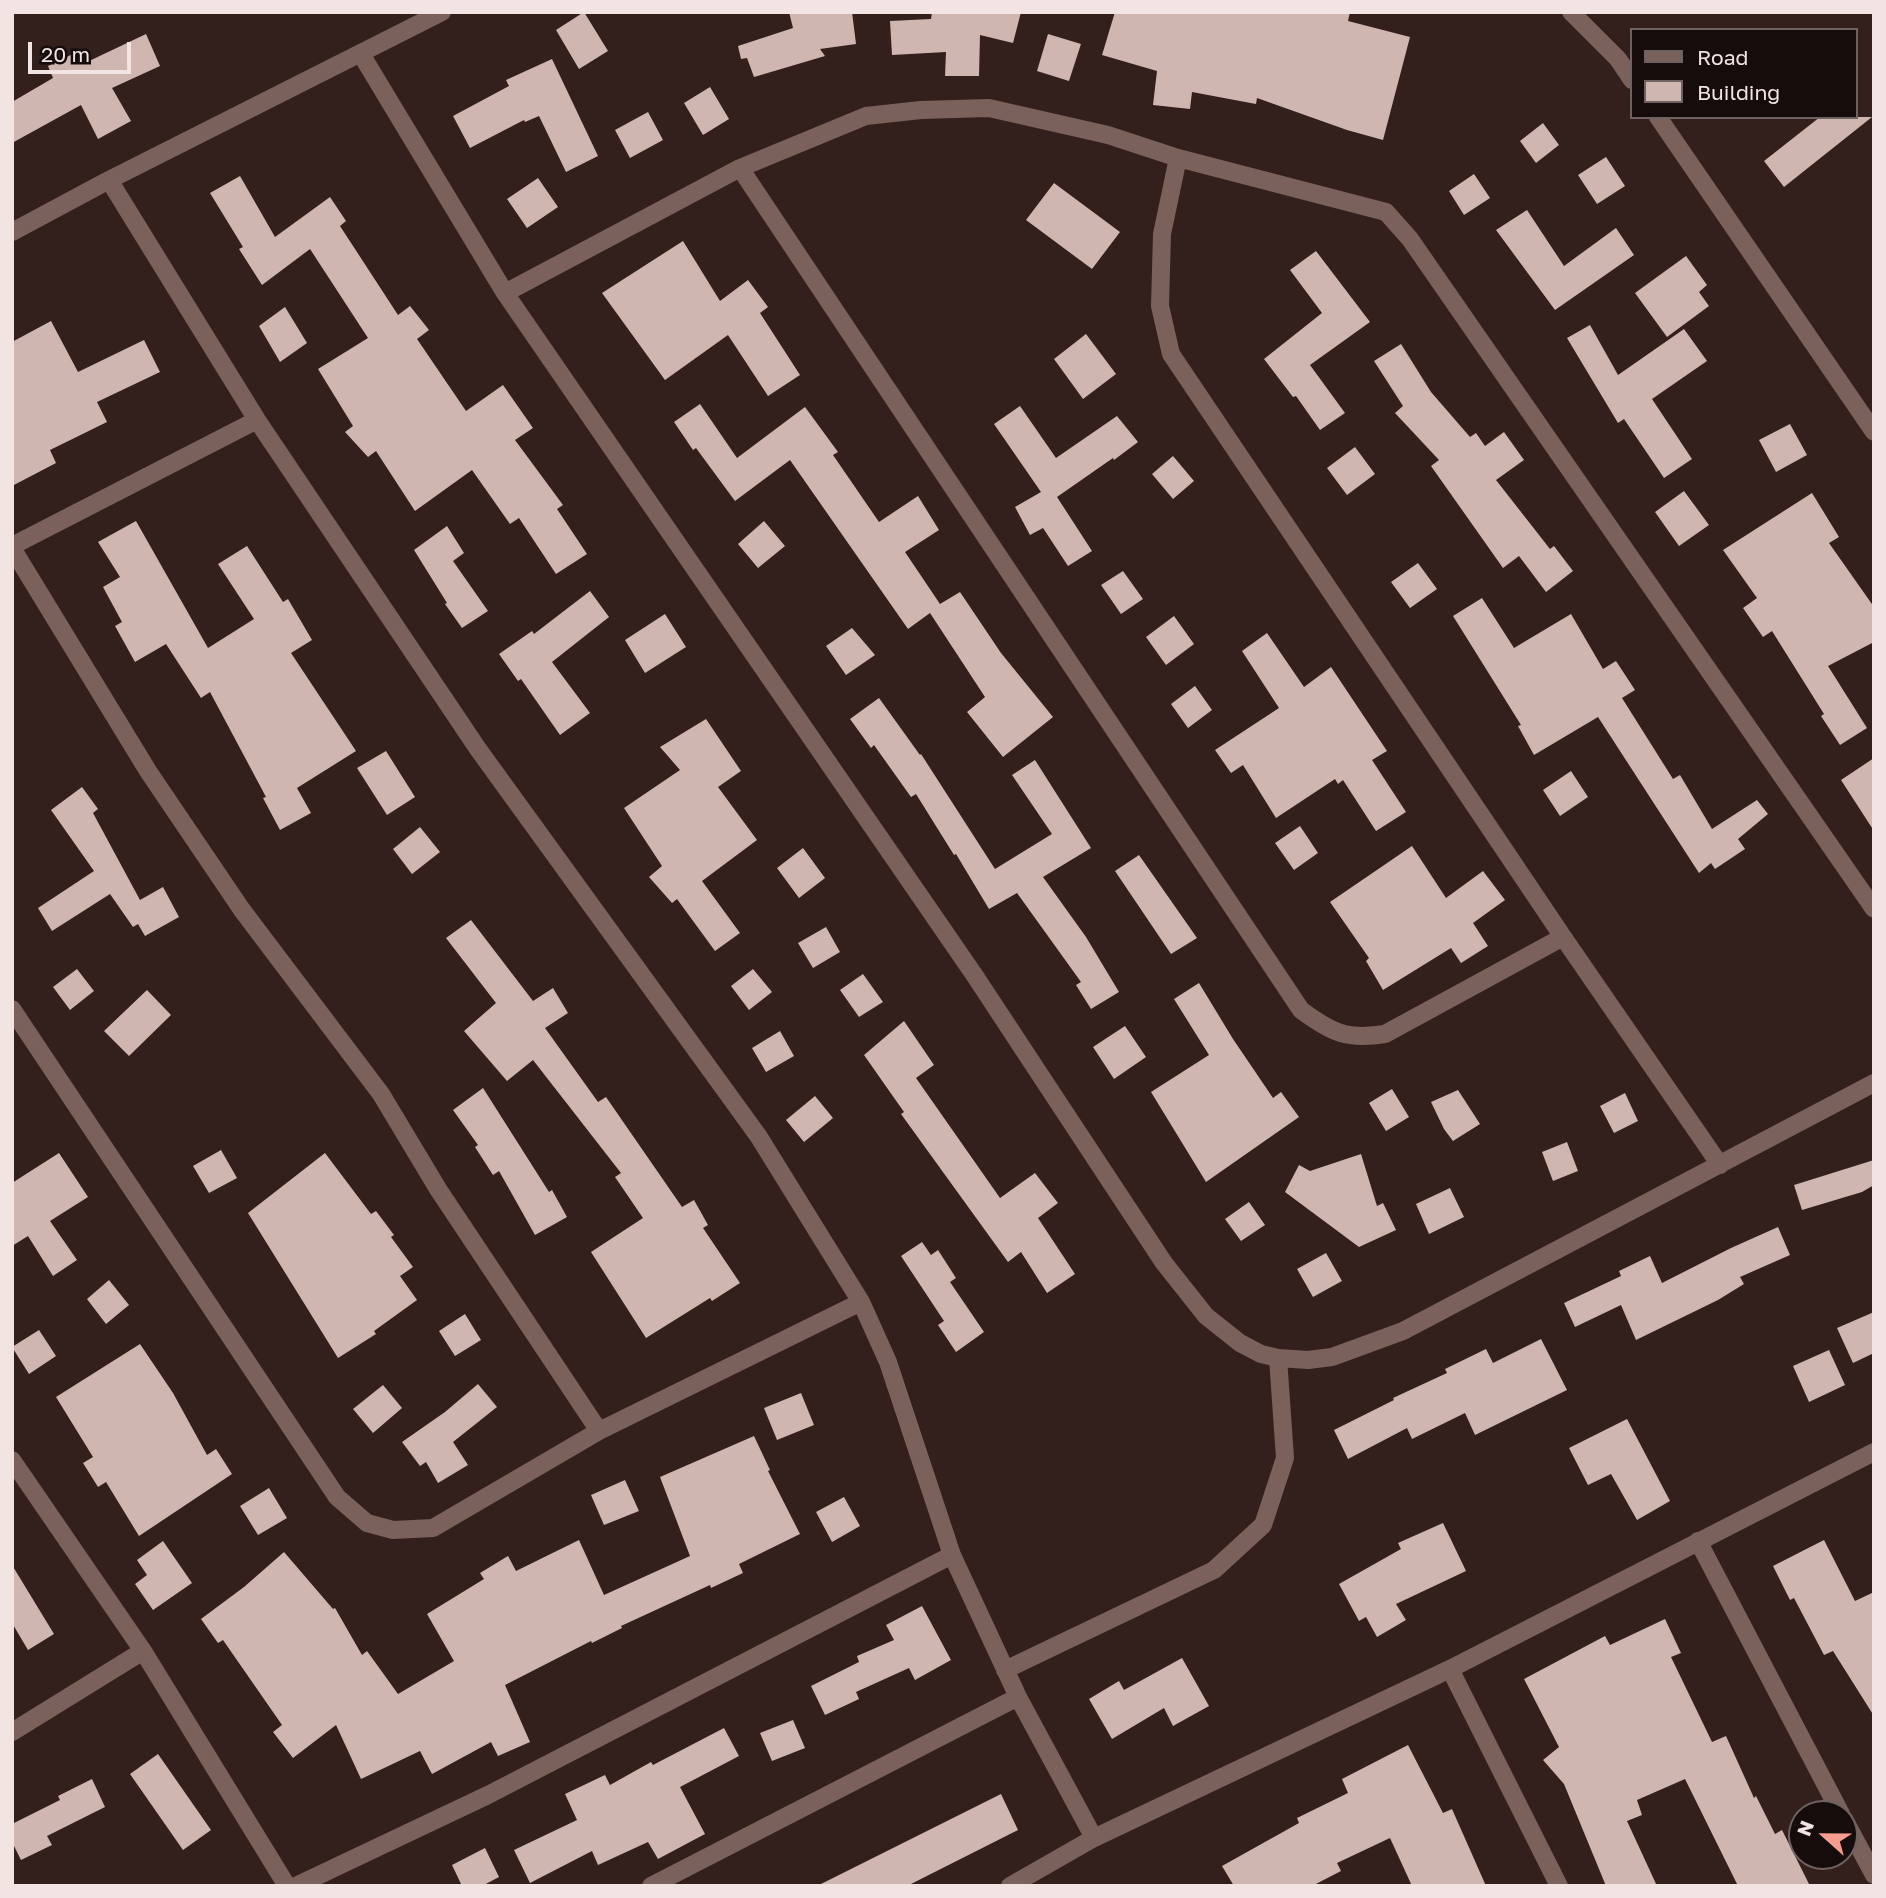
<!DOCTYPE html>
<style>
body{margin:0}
#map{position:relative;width:1886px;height:1898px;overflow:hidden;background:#33201d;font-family:"Golos Text",sans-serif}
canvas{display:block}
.frame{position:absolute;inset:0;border:14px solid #f2e4e2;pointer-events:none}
.legend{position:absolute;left:1630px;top:28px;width:228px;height:91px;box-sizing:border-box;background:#150c0b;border:2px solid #6d6261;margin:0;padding:9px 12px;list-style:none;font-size:21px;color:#f2e4e2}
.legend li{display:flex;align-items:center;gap:14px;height:35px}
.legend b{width:35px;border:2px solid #6d6261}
.north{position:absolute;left:1788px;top:1800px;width:70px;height:70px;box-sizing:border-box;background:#150c0b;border:2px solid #6d6261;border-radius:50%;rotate:291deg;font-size:19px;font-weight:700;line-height:28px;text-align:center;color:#f2e4e2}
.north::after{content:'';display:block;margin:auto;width:24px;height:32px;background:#f59d8e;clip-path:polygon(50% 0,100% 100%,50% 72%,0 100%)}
.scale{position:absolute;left:28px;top:42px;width:103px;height:32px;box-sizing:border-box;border:4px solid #f2e4e2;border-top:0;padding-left:9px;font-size:21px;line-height:24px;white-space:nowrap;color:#f2e4e2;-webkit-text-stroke:5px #150c0b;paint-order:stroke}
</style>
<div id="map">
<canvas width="1886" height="1898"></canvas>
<div class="frame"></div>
<ul class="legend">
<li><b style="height:9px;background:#7a615c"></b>Road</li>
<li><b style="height:19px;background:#cfb6b1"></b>Building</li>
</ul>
<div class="north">N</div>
<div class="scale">20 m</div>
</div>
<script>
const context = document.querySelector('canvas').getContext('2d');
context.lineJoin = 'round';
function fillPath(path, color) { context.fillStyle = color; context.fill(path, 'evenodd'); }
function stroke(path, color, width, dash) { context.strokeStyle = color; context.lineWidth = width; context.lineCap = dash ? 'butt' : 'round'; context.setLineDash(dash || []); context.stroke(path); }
fillPath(new Path2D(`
 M584 12 608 51 579 69 556 30Z
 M789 12H852L856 44 820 49 825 56 754 77 747 58 741 59 738 46 793 28Z
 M932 12H1021L1013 43 980 35 979 76H945L946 52 892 55 890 21 931 19Z
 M1115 12H1350L1348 21 1410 37 1383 140 1347 130 1257 98 1256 104 1192 92 1190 109 1153 105 1157 71 1102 55Z
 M146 34 160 66 112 88 131 121 98 139 81 105 12 143V102L53 78 48 66 81 50 87 62Z
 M1048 34 1081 44 1069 81 1037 71Z
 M552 59 598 156 566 172 539 116 525 122 524 120 470 148 453 116 509 86 506 80Z
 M710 87 729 119 703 135 684 103Z
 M648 112 663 140 630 158 615 130Z
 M1820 117H1872L1784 187 1764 161Z
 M1543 123 1559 145 1536 163 1520 141Z
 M1606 157 1625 186 1597 204 1578 175Z
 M1474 174 1490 198 1464 215 1449 191Z
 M240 176 275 237 330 197 346 221 340 226 398 315 410 306 429 330 417 339 466 411 503 385 533 428 515 440 563 505 557 509 587 554 556 574 519 518 510 524 472 470 415 511 376 451 368 457 345 432 353 426 318 369 368 338 310 249 262 285 239 249 243 247 210 193Z
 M538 178 558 207 527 228 507 199Z
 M1054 183 1120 232 1092 269 1026 220Z
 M1527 210 1564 266 1616 228 1634 255 1555 310 1496 230Z
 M683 241 720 301 748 280 768 307 760 313 800 375 768 396 728 335 665 380 602 293Z
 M1316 251 1370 322 1310 365 1345 413 1320 430 1296 396 1293 397 1264 359 1322 313 1290 270Z
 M1686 256 1707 285 1699 292 1709 306 1667 337 1635 293Z
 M285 307 307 343 280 362 259 326Z
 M51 321 78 372 144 340 160 372 97 402 107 422 50 450 56 463 12 486V342Z
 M1590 325 1618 375 1684 329 1707 361 1652 399 1692 459 1664 478 1624 419 1618 423 1567 338Z
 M1086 334 1116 374 1083 399 1054 359Z
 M1401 344 1431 392 1470 437 1476 433 1485 446 1504 432 1524 460 1496 480 1550 549 1554 546 1573 571 1546 592 1519 556 1503 568 1431 466 1439 460 1395 413 1403 406 1374 361Z
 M700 404 737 458 805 407 838 452 833 455 879 522 918 496 939 530 905 552 940 604 960 592 1001 653 1053 717 1003 757 967 712 985 697 930 613 908 629 790 460 735 501 696 448 693 450 674 422Z
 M1020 406 1056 458 1117 416 1138 442 1114 460 1113 458 1057 497 1092 551 1068 566 1043 528 1030 535 1015 507 1041 492 994 424Z
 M1790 424 1807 455 1776 472 1759 440Z
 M1355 447 1375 474 1347 495 1327 468Z
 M1173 456 1194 481 1173 499 1152 474Z
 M1684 491 1709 525 1679 546 1655 512Z
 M1812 493 1839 537 1829 543 1874 607V642L1828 666 1867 728 1840 745 1821 716 1824 714 1772 631 1763 637 1743 608 1757 598 1723 550Z
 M136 521 208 648 254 619 218 564 247 546 283 602 288 599 312 640 291 653 356 751 297 788 311 813 280 830 263 798 266 797 210 692 201 698 166 644 135 662 115 626 122 622 103 587 120 577 98 542Z
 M764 521 785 546 758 568 738 544Z
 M447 526 464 553 453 561 488 611 462 628 445 604 447 603 414 550Z
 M1418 563 1437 589 1410 608 1391 582Z
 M1123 571 1143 599 1121 614 1101 585Z
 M590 591 609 617 552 662 590 713 560 735 521 679 518 681 499 654 532 631 534 634Z
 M1482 598 1514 648 1571 614 1603 669 1616 661 1635 690 1622 698 1673 779 1680 775 1712 829 1757 800 1768 814 1738 839 1745 849 1715 869 1711 863 1699 873 1598 717 1534 755 1518 726 1521 725 1453 616Z
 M665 614 686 647 645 673 625 640Z
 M1174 616 1194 644 1166 665 1146 637Z
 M852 628 875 655 846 675 826 646Z
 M1267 633 1304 687 1331 667 1387 751 1372 760 1406 812 1376 831 1343 780 1338 784 1335 779 1276 818 1243 765 1231 773 1215 750 1279 708 1242 651Z
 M1195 686 1212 710 1188 728 1171 704Z
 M879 698 920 755 921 754 995 869 1052 834 1012 775 1035 760 1091 848 1043 877 1086 937 1119 992 1091 1009 1076 985 1081 982 1017 893 989 909 956 854 954 855 916 794 911 797 874 745 871 748 850 719Z
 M706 719 741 771 718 787 757 840 702 881 740 933 715 951 677 899 672 903 649 877 662 866 624 808 680 770 660 747Z
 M386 751 415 797 387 815 357 768Z
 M1874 758V831L1841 780Z
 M1571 771 1588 797 1560 816 1543 790Z
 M82 787 98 809 93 813 140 900 163 887 179 917 145 936 138 924 133 927 110 894 52 931 38 908 94 871 51 810Z
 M1300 826 1318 853 1294 870 1275 843Z
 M420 827 440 852 412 874 393 849Z
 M1412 846 1446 898 1483 871 1505 900 1473 923 1488 946 1461 963 1451 948 1383 990 1366 961 1369 958 1330 902Z
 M803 848 825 878 799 898 777 868Z
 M1139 855 1197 938 1171 954 1115 871Z
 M471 920 533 1001 553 988 568 1013 545 1028 598 1102 606 1097 682 1207 694 1200 708 1225 703 1228 740 1283 712 1301 710 1298 646 1338 591 1252 643 1218 615 1177 621 1173 533 1060 507 1081 464 1031 496 1003 446 938Z
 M826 927 840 952 813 968 798 943Z
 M77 969 94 991 70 1010 53 987Z
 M753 969 772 992 749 1010 731 986Z
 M863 974 883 1002 859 1017 840 990Z
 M1199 983 1233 1039 1273 1098 1281 1092 1299 1117 1206 1182 1151 1092 1209 1055 1174 999Z
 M147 990 171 1015 129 1056 104 1031Z
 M904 1021 934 1065 916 1078 1000 1198 1035 1173 1058 1203 1038 1218 1075 1274 1047 1293 1021 1252 1008 1262 901 1114 904 1112 864 1055Z
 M1125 1026 1146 1057 1114 1079 1093 1047Z
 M780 1031 794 1056 766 1072 752 1048Z
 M483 1088 549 1192 552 1190 567 1217 535 1235 499 1171 493 1175 475 1147 478 1145 453 1110Z
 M1392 1089 1409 1117 1386 1131 1369 1103Z
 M1458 1090 1480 1124 1453 1141 1444 1129 1431 1102Z
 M1625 1093 1638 1121 1614 1133 1600 1106Z
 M815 1096 833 1118 804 1142 786 1120Z
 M1567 1142 1578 1171 1553 1181 1542 1152Z
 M221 1150 237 1178 209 1193 193 1166Z
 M59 1153 88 1197 50 1221 77 1260 53 1276 28 1236 12 1246V1183Z
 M325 1153 371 1214 376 1211 394 1235 391 1237 413 1267 400 1276 417 1300 374 1331 376 1334 338 1358 248 1213Z
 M1361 1154 1377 1206 1383 1203 1396 1230 1359 1247 1285 1192 1299 1165 1310 1171Z
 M1874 1160V1185L1862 1192 1802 1210 1794 1185Z
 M1450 1188 1464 1217 1429 1234 1416 1204Z
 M1249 1202 1265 1225 1241 1241 1225 1219Z
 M1778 1227 1790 1255 1740 1277 1744 1284 1718 1300 1636 1340 1621 1305 1575 1327 1564 1303 1621 1276 1619 1271 1650 1256 1662 1283 1731 1248Z
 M922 1242 931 1255 938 1250 956 1278 950 1282 984 1332 956 1352 938 1325 944 1321 901 1256Z
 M1326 1253 1342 1281 1313 1297 1297 1269Z
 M109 1280 129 1305 106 1324 87 1299Z
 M1874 1312V1353L1853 1363 1837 1328Z
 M465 1314 481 1340 455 1356 439 1331Z
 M39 1330 56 1356 29 1374 12 1347Z
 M1541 1339 1567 1390 1475 1435 1465 1413 1412 1439 1407 1428 1348 1459 1334 1430 1394 1400 1393 1398 1447 1373 1445 1369 1486 1349 1493 1363Z
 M140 1344 173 1393 207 1455 216 1449 232 1474 139 1536 106 1482 98 1487 83 1463 93 1457 56 1397Z
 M1829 1350 1845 1385 1809 1402 1793 1366Z
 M478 1384 497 1407 453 1442 468 1465 438 1483 426 1462 420 1466 402 1442 445 1412Z
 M383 1385 402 1408 373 1433 353 1409Z
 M801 1393 814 1425 777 1440 764 1408Z
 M1627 1419 1670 1501 1637 1520 1611 1474 1588 1485 1569 1448Z
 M754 1436 770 1470 768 1471 800 1534 739 1564 743 1573 711 1588 710 1585 621 1626 622 1628 592 1643 591 1641 505 1685 530 1742 498 1756 491 1742 432 1774 420 1751 361 1779 336 1725 293 1758 273 1732 282 1725 223 1640 218 1643 201 1619 244 1587 284 1552 333 1609 335 1608 362 1655 367 1651 398 1694 454 1661 427 1614 484 1579 480 1573 508 1556 516 1571 579 1540 604 1595 690 1556 660 1477Z
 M625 1480 639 1511 604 1525 591 1495Z
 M269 1488 287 1518 258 1535 240 1506Z
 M844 1497 860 1526 832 1542 816 1512Z
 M1443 1523 1466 1571 1396 1604 1406 1620 1377 1637 1366 1617 1359 1621 1339 1584 1401 1549 1398 1543Z
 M1824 1540 1855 1601 1874 1592V1716L1833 1651 1824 1655 1794 1598 1790 1600 1773 1566Z
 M163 1541 192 1583 153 1610 135 1584 147 1575 137 1560Z
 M12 1565 54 1634 28 1650 12 1623Z
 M922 1606 951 1660 915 1680 909 1668 856 1692 859 1699 825 1715 811 1686 859 1662 857 1656 894 1640 886 1625Z
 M1665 1619 1681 1653 1671 1657 1712 1742 1726 1736 1754 1798 1756 1796 1775 1834 1782 1830 1810 1886H1738L1685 1779 1637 1800 1642 1815 1627 1821 1657 1886H1606L1564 1784 1543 1760 1559 1747 1524 1679 1605 1636 1610 1645Z
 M1182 1658 1209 1706 1173 1726 1164 1708 1112 1739 1089 1699 1119 1681 1124 1690Z
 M793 1720 805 1748 772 1761 760 1733Z
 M724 1728 739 1756 680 1787 705 1834 658 1859 648 1842 598 1865 592 1851 530 1883 514 1850 577 1820 565 1794 605 1775 610 1785 651 1762 653 1765Z
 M1408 1745 1443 1813 1452 1809 1486 1886H1412L1390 1838 1337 1863 1341 1871 1312 1886H1234L1222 1866 1299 1823 1297 1818 1348 1793 1342 1779Z
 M158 1754 211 1830 183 1850 130 1774Z
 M92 1779 105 1807 47 1836 52 1845 21 1860 12 1842V1824L60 1800 58 1796Z
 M1001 1794 1018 1830 907 1886H817Z
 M485 1848 499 1877 482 1886H462L452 1865Z`), '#cfb6b1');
stroke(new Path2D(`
 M1571 12 1618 59 1632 80
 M361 54 505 293 975 976 1164 1263 1206 1316 1240 1343 1261 1354 1278 1358 1308 1360 1332 1357 1403 1331 1874 1083
 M1658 117 1874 432
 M1178 158 1162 234 1160 306 1171 354 1563 937 1720 1165
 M740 168 1301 1010C1332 1033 1347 1040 1385 1034L1563 937
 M109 180 257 420 478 749 759 1137 861 1302 888 1362 952 1555 1018 1697 1094 1838
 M12 232 109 180 442 12
 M505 293 740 168 866 116 921 110 989 108 1108 135 1178 158 1386 212 1410 239 1874 909
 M12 546 257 420
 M12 548 148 771 242 910 381 1094 438 1189 599 1431
 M12 1009 337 1497 367 1523 393 1530 433 1528 599 1431 861 1302
 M12 1460 143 1651 287 1886
 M1698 1541 1841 1814
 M1450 1669 1559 1886
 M1005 1670 1214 1570 1263 1525 1285 1458 1278 1358
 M12 1732 143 1651
 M1844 1819 1874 1875
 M296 1886 488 1795 952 1555
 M651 1886 1018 1697
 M1010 1886 1094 1838 1450 1669 1874 1452`), '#7a615c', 18);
</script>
